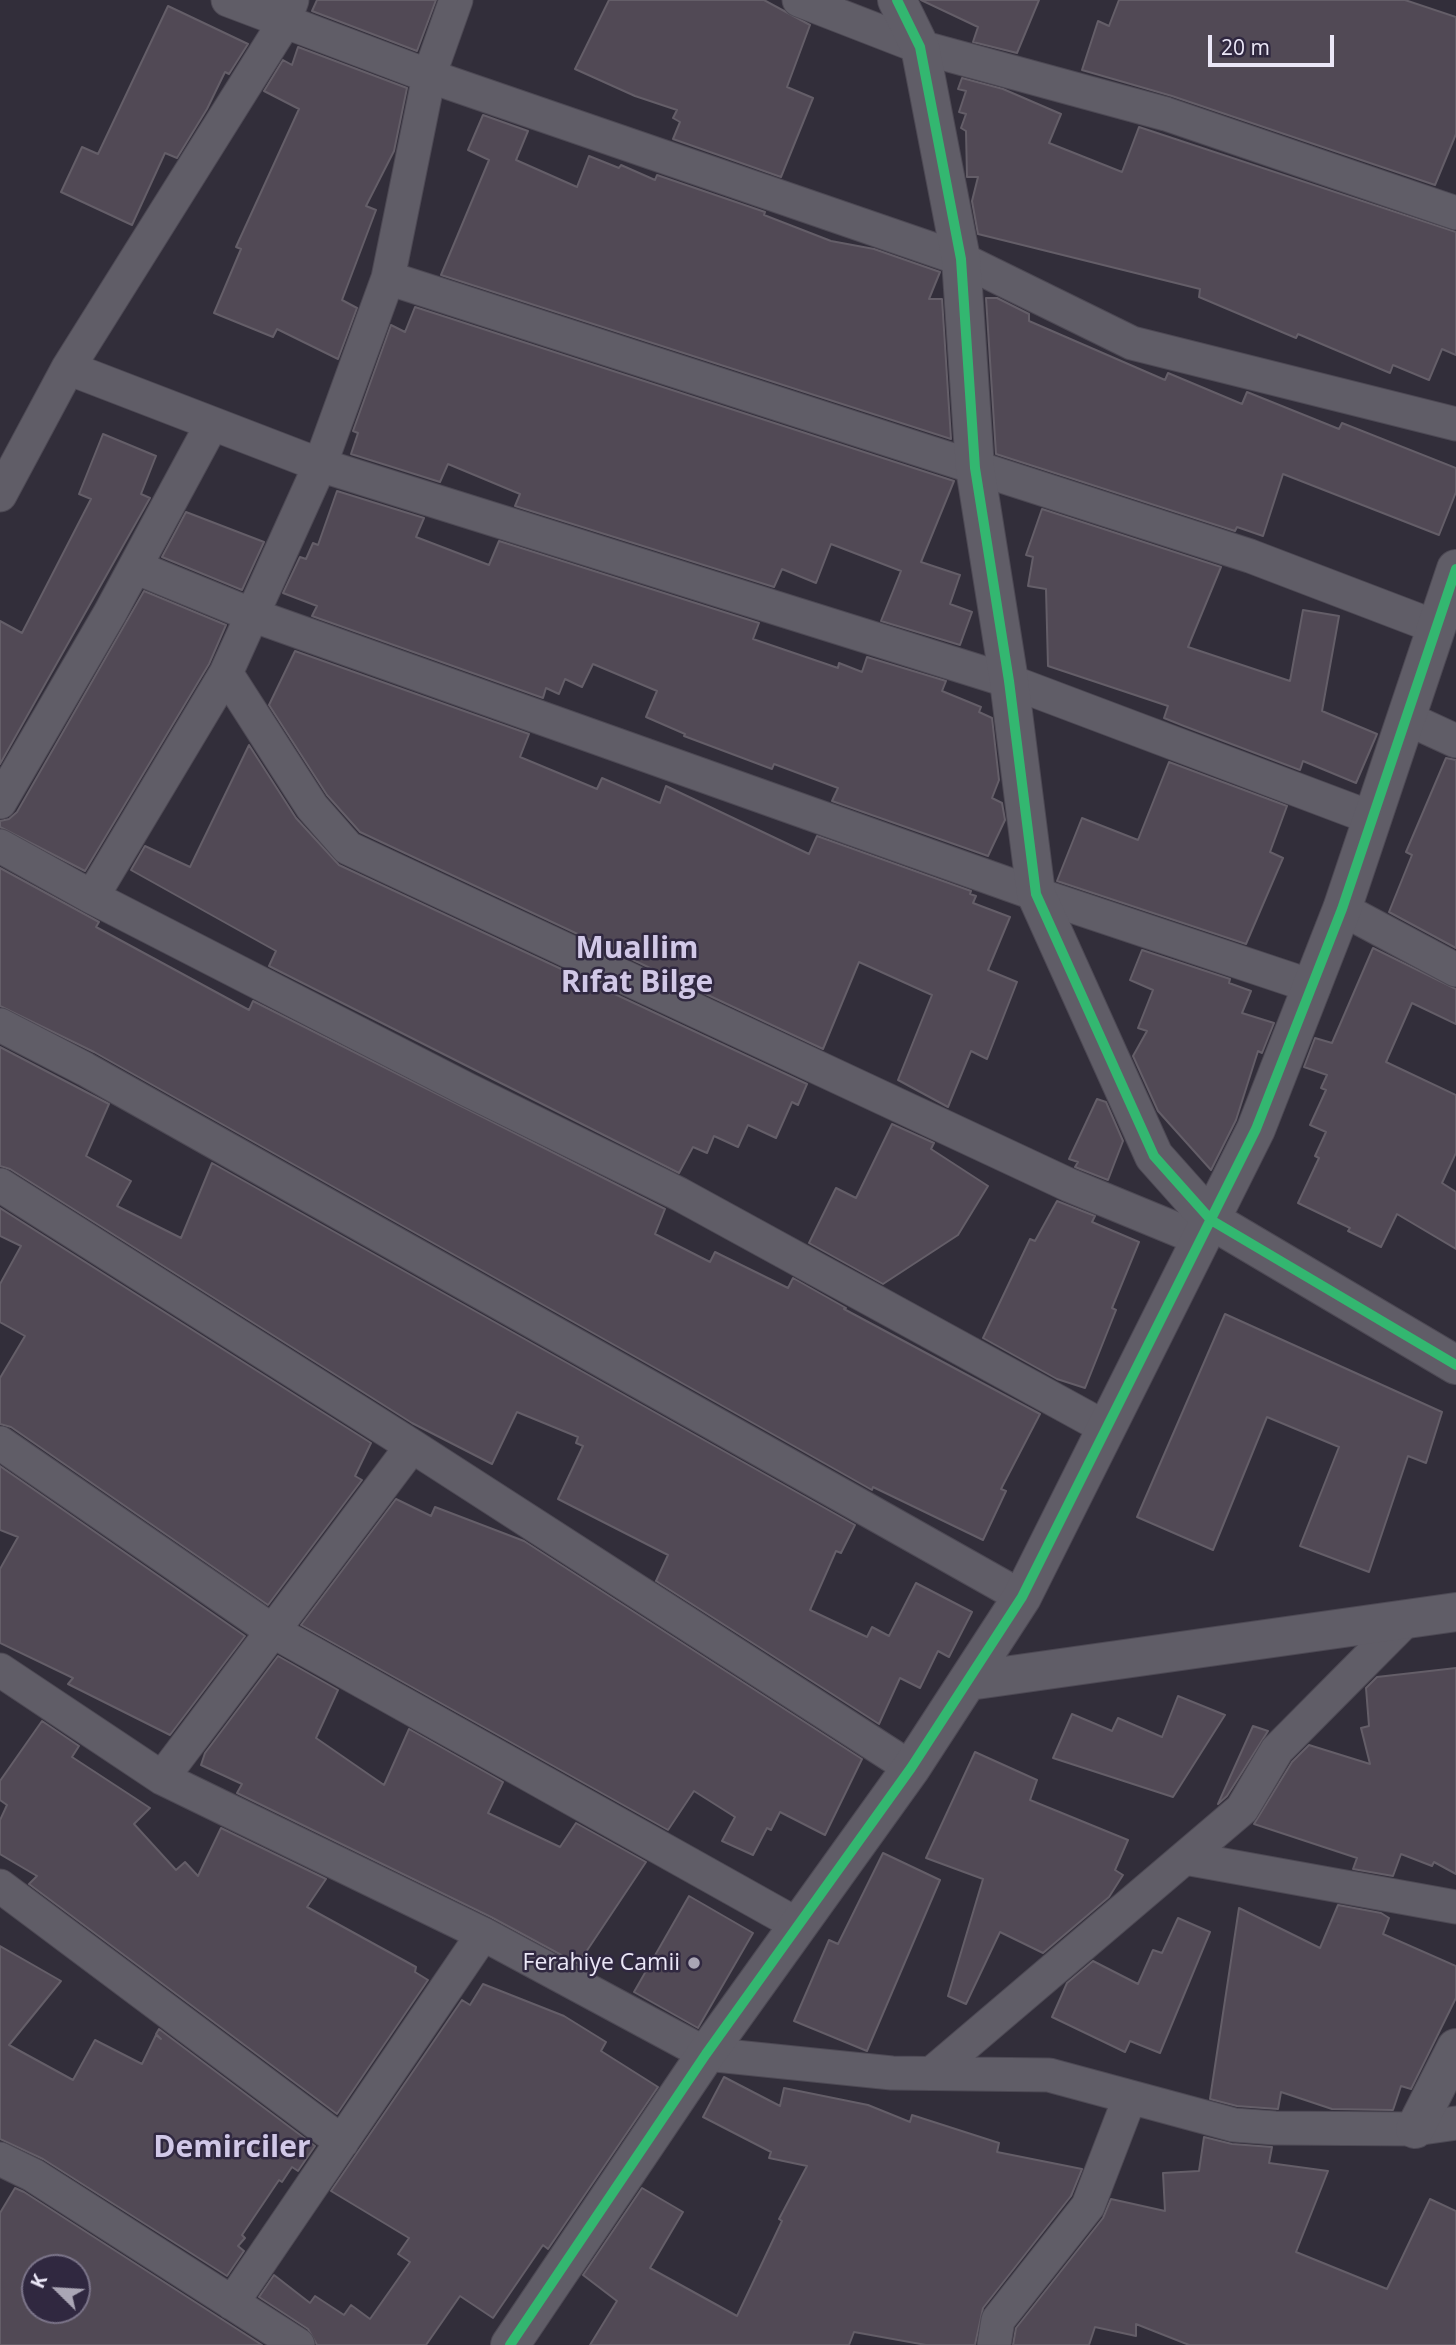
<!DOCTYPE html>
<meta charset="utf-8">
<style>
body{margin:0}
#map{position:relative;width:1456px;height:2345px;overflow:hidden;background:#322e3a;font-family:"Open Sans",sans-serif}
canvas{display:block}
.north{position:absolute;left:21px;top:2254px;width:70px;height:70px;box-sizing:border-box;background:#302840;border:2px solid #7b7489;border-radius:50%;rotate:294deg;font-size:19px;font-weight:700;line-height:28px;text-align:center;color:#ebe7f7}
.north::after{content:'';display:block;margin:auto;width:24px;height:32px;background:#aaa6b5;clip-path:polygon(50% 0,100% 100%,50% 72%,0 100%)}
.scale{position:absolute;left:1208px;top:35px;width:126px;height:32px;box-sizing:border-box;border:4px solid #ebe7f7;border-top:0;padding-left:9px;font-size:21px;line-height:24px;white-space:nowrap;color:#ebe7f7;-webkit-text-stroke:5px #302840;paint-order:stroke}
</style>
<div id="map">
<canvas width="1456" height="2345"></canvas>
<div class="north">K</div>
<div class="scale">20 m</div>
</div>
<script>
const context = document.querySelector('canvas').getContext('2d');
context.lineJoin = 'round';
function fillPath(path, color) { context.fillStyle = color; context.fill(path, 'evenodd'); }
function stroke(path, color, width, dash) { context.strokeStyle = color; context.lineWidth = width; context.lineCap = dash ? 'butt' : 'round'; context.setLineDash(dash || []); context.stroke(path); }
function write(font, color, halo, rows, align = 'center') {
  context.font = font + ' "Open Sans",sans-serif'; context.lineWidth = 5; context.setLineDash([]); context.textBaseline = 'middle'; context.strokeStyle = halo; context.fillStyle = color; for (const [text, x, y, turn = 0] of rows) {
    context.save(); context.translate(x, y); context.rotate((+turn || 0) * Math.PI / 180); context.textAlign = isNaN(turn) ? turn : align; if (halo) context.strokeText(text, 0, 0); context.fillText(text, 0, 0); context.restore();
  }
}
const building = new Path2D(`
 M317 0H436L417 51 312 11Z
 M609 0H764L810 25 787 87 813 98 781 177 673 139 680 122 673 118 677 110 635 96 575 69Z
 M921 0H1039L1017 53 973 42 978 27Z
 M1119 0H1405L1456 17V134L1435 185 1172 96 1082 70 1098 21 1109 26Z
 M168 6 248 44 229 74 225 72 207 109 177 158 165 153 132 225 61 192 82 147 98 154Z
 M298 47 407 88 394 151 366 206 376 210 342 300 357 308 338 359 277 329 273 337 214 313 241 249 236 247 299 109 264 91 283 60 292 65Z
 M962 78 1003 89 1061 114 1049 143 1122 172 1139 127 1456 232V355L1442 349 1429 380 1393 365 1390 373 1298 334 1296 338 1199 297 1200 289 978 234 972 201 978 177H967L966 131 961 128 966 114 959 112 966 91 958 89Z
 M483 115 528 131 516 160 577 187 589 156 619 168 621 165 655 180 657 175 765 212 764 215 831 241 874 249 940 272 929 299H942L951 439 441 275 489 160 468 150Z
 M986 298H997L1029 314V321L1165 380 1168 373 1242 404 1247 392 1339 429 1342 423 1456 468V492L1439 535 1283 474 1263 536 1237 527 1235 531 996 454Z
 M415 307 954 481 921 562 960 575 950 604 972 612 960 645 881 621 901 571 831 544 816 583 782 569 774 587 515 506 520 494 448 464 440 482 351 454 358 433 353 431 391 325 405 332Z
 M103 434 156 456 141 494 150 498 0 764V621L22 633 91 499 79 494Z
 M337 491 424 518 416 537 489 565 499 541 759 623 753 639 838 668 839 663 862 672 867 657 946 681 942 691 981 707 979 712 992 718 999 780 992 798 1002 803 1005 820 988 856 832 801 838 788 774 764 772 769 684 736 685 734 646 717 657 691 593 664 582 687 565 679 559 694 546 688 543 698 312 616 317 606 283 593 300 557 306 559 313 543 318 545Z
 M1042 509 1221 567 1188 647 1290 681 1303 610 1339 616 1322 711 1377 734 1356 783 1303 761 1300 770 1184 726 1164 718 1168 706 1048 666 1046 589 1028 586 1033 557 1026 555Z
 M186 512 264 542 242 590 162 557Z
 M144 591 226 625 209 664 85 871 0 827V821L9 819 17 812Z
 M295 651 529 734 520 757 597 789 602 778 660 803 666 786 809 854 817 836 971 891 970 894 976 896 973 903 1010 917 988 970 1017 982 987 1059 971 1051 948 1107 898 1080 932 995 859 962 823 1049 360 832 327 795 269 705Z
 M249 745 296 818 339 865 807 1084 798 1105 792 1102 776 1138 748 1125 738 1147 714 1136 707 1153 693 1147 679 1173 269 966 276 951 131 870 145 846 190 867Z
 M1446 758 1456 760V948L1389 912 1412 855 1406 852Z
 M1169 762 1287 806 1270 852 1283 858 1246 944 1057 881 1082 818 1138 840Z
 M0 868 99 922 96 927 249 1010 253 1001 665 1209 655 1234 710 1262 715 1252 788 1288 793 1278 846 1308 844 1309 1040 1414 1001 1489 1006 1491 983 1540 873 1487 872 1490 94 1052 0 1006Z
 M1373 948 1456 989V1024L1412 1003 1386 1062 1456 1095V1153L1442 1183 1456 1192V1249L1397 1214 1381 1247 1348 1231 1350 1228 1298 1203 1319 1158 1315 1156 1326 1132 1310 1125 1326 1090 1321 1088 1327 1075 1304 1067 1315 1038 1332 1043Z
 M1142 950 1230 979 1229 983 1251 991 1242 1013 1274 1023 1262 1053 1258 1051 1236 1120 1211 1170 1158 1111 1133 1056 1147 1031 1138 1028 1153 990 1130 980Z
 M0 1047 109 1104 86 1156 131 1181 117 1206 181 1238 212 1163 855 1525 841 1553 836 1551 810 1610 867 1637 872 1627 889 1636 916 1583 972 1612 949 1657 938 1651 920 1688 900 1678 879 1724 656 1581 668 1555 558 1499 583 1446 576 1443 578 1437 517 1412 492 1464 412 1423 10 1169 0 1166Z
 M1097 1099 1106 1102 1123 1141 1108 1180 1075 1167 1078 1162 1069 1159Z
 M892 1124 934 1143 931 1149 988 1186 958 1235 883 1284 809 1243 836 1188 856 1198Z
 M1057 1201 1095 1216 1092 1222 1139 1242 1112 1308 1116 1310 1085 1388 1057 1379 983 1338 1030 1239 1035 1241Z
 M0 1208 371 1443 355 1476 362 1480 268 1605 11 1427 0 1424V1378L25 1336 0 1322V1284L21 1246 0 1236Z
 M1225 1314 1442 1412 1426 1463 1408 1456 1369 1572 1300 1546 1339 1447 1267 1417 1213 1550 1137 1517Z
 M0 1466 245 1636 170 1735 68 1684 73 1678 0 1643V1569L18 1537 0 1530Z
 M396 1499 431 1516 435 1507 524 1541 862 1759 825 1835 780 1812 771 1830 767 1828 753 1855 722 1841 735 1817 694 1791 668 1830 301 1625Z
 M278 1656 338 1690 316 1738 384 1785 409 1729 503 1782 488 1813 560 1847 576 1823 646 1862 578 1964 491 1917 237 1793 242 1784 201 1765 205 1753Z
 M1456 1668V1874L1434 1862 1432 1866 1401 1854 1393 1876 1353 1869 1357 1858 1254 1824 1292 1762 1309 1745 1370 1764 1361 1728 1369 1726 1366 1688 1377 1677Z
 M1178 1696 1225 1715 1173 1797 1053 1758 1072 1714 1112 1731 1118 1718 1162 1737Z
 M42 1721 79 1746 72 1757 150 1808 134 1824 176 1870 185 1862 198 1876 221 1828 326 1879 307 1907 416 1967 415 1972 428 1980 337 2114 29 1884 37 1876 0 1854V1820L7 1805 0 1800V1781Z
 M1253 1726 1268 1731 1227 1796 1218 1804Z
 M975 1752 1037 1780 1030 1800 1128 1840 1115 1870 1123 1875 1109 1897 1043 1953 1000 1932 966 2004 948 1996 983 1879 926 1858Z
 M883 1853 940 1880 867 2051 794 2021 829 1940 838 1944Z
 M689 1896 753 1933 698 2028 634 1992Z
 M1338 1905 1381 1913 1389 1918 1383 1934 1456 1966V1998L1411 2089 1401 2086 1393 2110 1332 2109 1281 2092 1278 2109 1237 2106 1210 2099 1239 1908 1320 1948Z
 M1178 1918 1210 1932 1160 2053 1130 2041 1125 2052 1052 2017 1067 1983 1093 1961 1138 1984 1153 1950 1162 1953Z
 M0 1946 61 1981 9 2045 73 2080 95 2040 142 2064 156 2035 161 2039 156 2034 159 2029 315 2146 298 2171 292 2167 282 2182 279 2180 242 2235 245 2238 238 2246 244 2251 227 2276 43 2159 0 2139Z
 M483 1984 564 2016 606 2042 601 2051 658 2087 548 2249 543 2245 493 2318 460 2296 426 2345H317L308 2329 259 2297 274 2275 310 2303 315 2296 344 2315 351 2305 370 2319 410 2262 398 2254 409 2238 331 2191 462 2000 470 2005Z
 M724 2077 780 2106 784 2088 868 2105 910 2122 912 2115 999 2143 997 2152 1082 2169 1071 2196 983 2308 975 2345H926L854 2332 849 2345H590L617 2301 583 2275 642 2188 683 2212 650 2268 737 2316 782 2221 779 2219 807 2166 769 2158 771 2152 703 2117Z
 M1204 2137 1232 2144 1272 2147 1269 2163 1328 2171 1296 2252 1387 2289 1430 2199 1456 2211V2345H1189L1136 2324V2336L1095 2327 1089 2345H1013L1016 2328 1103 2218 1111 2199 1165 2211 1163 2173 1199 2171Z
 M15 2188 24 2192 262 2345H0V2213ZM35 2268H77V2310H35Z`);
fillPath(building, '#514955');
stroke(building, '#645e68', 2);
const minor = new Path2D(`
 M228 0 429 76 961 259 1132 343 1456 424
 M799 0 920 47 1166 114 1456 213
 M388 278 1250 556 1436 627
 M68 368 320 465 1009 681 1372 818
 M0 495 68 368 284 23 292 0
 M135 567 252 615 1036 894 1314 987
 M226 673 312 807 348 848 1069 1185 1200 1239
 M1406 718 1456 741
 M0 802 110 613 212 424
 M0 846 92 897 468 1090 679 1194 1106 1428
 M92 897 226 673 320 465 388 278 429 76 456 0
 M1342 909 1456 970
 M0 1025 85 1069 1022 1597
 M0 1185 412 1446 911 1768
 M0 1443 271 1630 798 1925
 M0 1670 162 1778 483 1934 706 2054 892 2073 1049 2075 1234 2125 1275 2128 1415 2129 1456 2123
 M162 1778 412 1446
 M1185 1858 1456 1907
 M0 1886 342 2142
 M932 2073 1242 1809 1277 1750 1405 1621
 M0 2159 33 2175 298 2345
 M232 2303 483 1934
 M994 2345 998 2320 1088 2206 1130 2097`);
const tertiary = new Path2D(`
 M897 0 920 47 961 259 975 468 1009 681 1036 894 1154 1156 1211 1220 1456 1365
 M969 1681 1456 1612
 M1415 2129 1456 2048
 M510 2345 706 2054 911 1768 1022 1597 1256 1129 1342 909 1456 569`);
stroke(minor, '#4d4954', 35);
stroke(tertiary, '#4d4954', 40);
stroke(minor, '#605d67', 33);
stroke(tertiary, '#605d67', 38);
stroke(new Path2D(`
 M897 0 920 47 961 259 975 468 1009 681 1036 894 1154 1156 1211 1220 1456 1365
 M510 2345 706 2054 911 1768 1022 1597 1256 1129 1342 909 1456 569`), '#33b770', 10);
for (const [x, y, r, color] of [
 [694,1963,7,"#aaa6b5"]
]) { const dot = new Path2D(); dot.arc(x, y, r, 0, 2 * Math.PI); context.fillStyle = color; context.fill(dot); stroke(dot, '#302840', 2.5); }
write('23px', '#ebe7f7', '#302840', [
 ["Ferahiye Camii",680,1963]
], 'right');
write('bold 30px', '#d1c8e7', '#302840', [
 ["Muallim",637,949],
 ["Rıfat Bilge",637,983],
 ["Demirciler",232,2148]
]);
</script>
